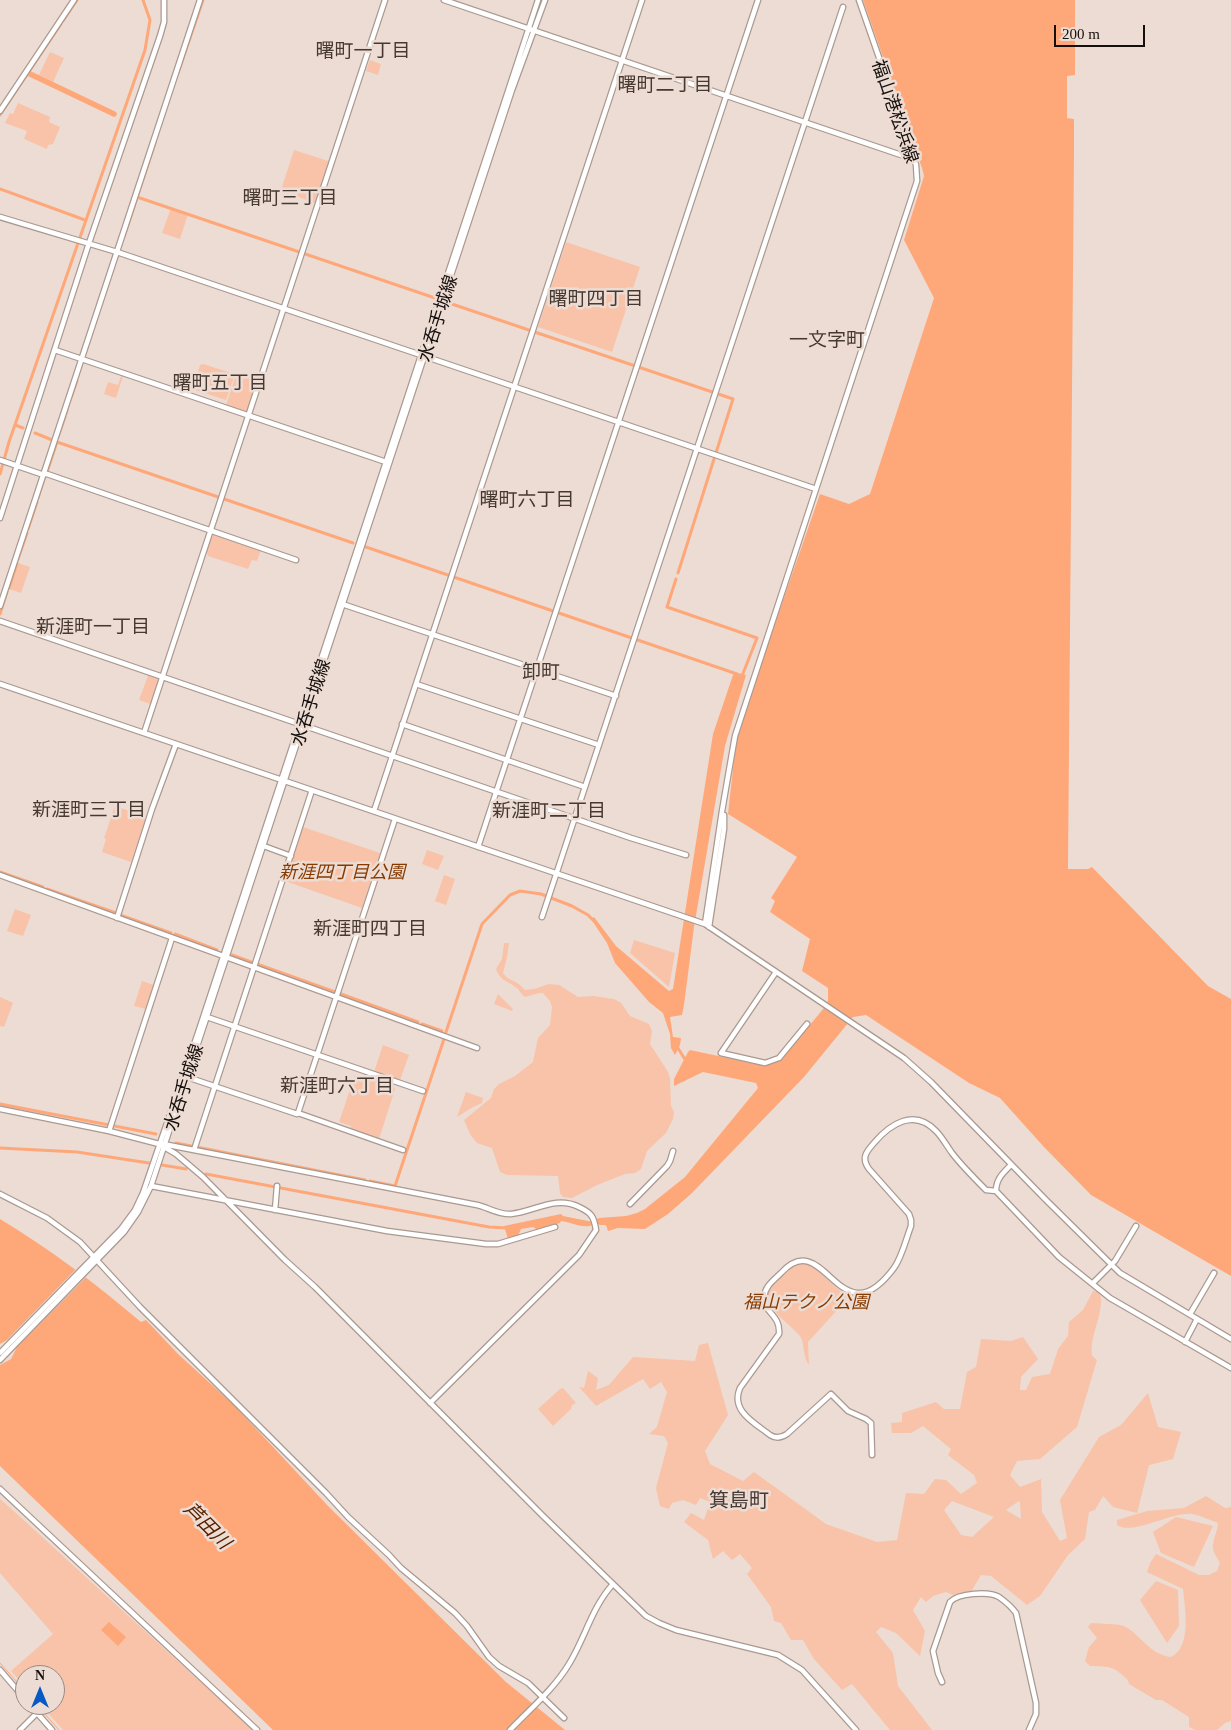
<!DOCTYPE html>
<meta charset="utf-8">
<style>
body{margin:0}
#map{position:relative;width:1231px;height:1730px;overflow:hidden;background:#eddcd3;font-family:Georgia,serif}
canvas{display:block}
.north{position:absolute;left:15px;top:1665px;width:50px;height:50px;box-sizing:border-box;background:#eddcd3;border:1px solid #978a84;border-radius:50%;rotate:0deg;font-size:14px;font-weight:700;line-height:20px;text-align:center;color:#15100d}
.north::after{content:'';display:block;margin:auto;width:18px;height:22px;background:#075ac4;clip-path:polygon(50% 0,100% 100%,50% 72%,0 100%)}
.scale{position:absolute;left:1054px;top:25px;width:91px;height:22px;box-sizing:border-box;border:2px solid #15100d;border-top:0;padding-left:6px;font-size:15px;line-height:18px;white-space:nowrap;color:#15100d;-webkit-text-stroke:4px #eddcd3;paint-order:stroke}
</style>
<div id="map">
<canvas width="1231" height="1730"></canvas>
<div class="north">N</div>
<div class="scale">200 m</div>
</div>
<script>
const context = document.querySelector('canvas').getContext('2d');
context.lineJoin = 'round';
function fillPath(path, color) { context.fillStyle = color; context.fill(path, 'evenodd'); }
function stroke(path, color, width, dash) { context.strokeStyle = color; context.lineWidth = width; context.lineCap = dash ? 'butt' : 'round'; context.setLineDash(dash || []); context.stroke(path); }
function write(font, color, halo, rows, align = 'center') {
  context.font = font + ' Georgia,"Noto Sans JP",serif'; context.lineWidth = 5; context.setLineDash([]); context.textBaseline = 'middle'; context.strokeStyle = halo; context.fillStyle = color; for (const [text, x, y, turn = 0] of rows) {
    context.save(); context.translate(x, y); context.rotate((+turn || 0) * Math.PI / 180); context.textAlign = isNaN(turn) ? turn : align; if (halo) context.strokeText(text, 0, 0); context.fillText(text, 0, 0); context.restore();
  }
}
fillPath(new Path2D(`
 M50 52 64 58 53 82 39 75Z
 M370 60 381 64 378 75 366 71Z
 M18 103 50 117 49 122 60 127 53 144 48 145 47 149 24 139 27 131 5 123 10 113 13 114Z
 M294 150 328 161 329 163 316 202 314 203 281 190Z
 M171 208 188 214 180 239 162 233Z
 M566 242 640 267 612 352 538 327Z
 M203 364 235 374 226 400 192 389 200 365Z
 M237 372 259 379 246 413 226 405Z
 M122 373H124L116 398 104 394 108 382 118 385Z
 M215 534 261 550 257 561 252 560 248 569 208 556 207 552 211 536Z
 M18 563 30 567 21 593 9 589Z
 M149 673 162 678 153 705 139 700Z
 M115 806 147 817 131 862 102 852 106 839 104 838Z
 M303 827 380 853 362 908 285 881Z
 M427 850 444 856 438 870 422 864Z
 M444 875 455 879 446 905 435 901Z
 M15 909 31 915 23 936 7 931Z
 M634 940 675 953 669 987 630 953Z
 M504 943H509L507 957 503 973C508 981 517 980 525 990L534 989 549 984 559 985 578 997 593 996 614 999 621 1003 630 1016 649 1024 652 1031 650 1044 668 1072 670 1079 671 1106 674 1112 673 1119 666 1133 647 1151 641 1169 635 1173 625 1174 597 1185 572 1198 563 1197 560 1193 558 1176 507 1175 500 1172 492 1148 477 1143 470 1134 464 1120 491 1098 494 1089 499 1084 515 1076 533 1062 538 1038 550 1025 552 1007 550 1001 543 993H539L525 997C522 995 520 991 517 988 508 981 500 981 496 969L502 959Z
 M142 981 154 985 146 1009 134 1006Z
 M498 994 513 1009 512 1011 494 1004Z
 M0 997 13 1003 4 1027 0 1026Z
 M383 1045 409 1055 400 1080 374 1072Z
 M355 1075 392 1085 395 1089 379 1139 350 1128 351 1126 339 1122Z
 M466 1092 483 1098 482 1103 473 1107 457 1117Z
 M802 1263C822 1267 831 1289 850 1296L808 1342 809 1365C802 1355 805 1343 800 1336 792 1326 764 1307 768 1294 769 1288 776 1283 780 1278 787 1271 792 1265 802 1263Z
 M1093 1291 1100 1292C1105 1314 1089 1334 1092 1356L1097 1360 1077 1427 1040 1459 1017 1461 1010 1475 1020 1487 1041 1479 1042 1512 1060 1541 1067 1538 1060 1500 1099 1437 1121 1425 1148 1393 1158 1427 1181 1432 1173 1459 1149 1465 1137 1513 1113 1507 1103 1496 1095 1510 1089 1512 1085 1539 1068 1555 1040 1596 1027 1605 991 1576 981 1575 971 1592 953 1595 946 1592 933 1596 926 1602 921 1597 913 1610 925 1631 920 1656 896 1633 881 1627 876 1632 893 1653 898 1686 932 1730H890L852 1684 842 1690 814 1659 803 1640H791L781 1623 774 1621 771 1607 747 1574 752 1568 740 1554 732 1560 723 1551 713 1559 708 1540 684 1522 691 1513 704 1520 710 1502 700 1498 696 1505 683 1500 672 1503 669 1509 660 1506 656 1488 668 1443 664 1436 649 1434 657 1427 667 1392 661 1382 650 1389 643 1379 596 1406 579 1387 584 1388 588 1371 598 1378 596 1390 609 1385 633 1357 695 1361 699 1345 708 1343 728 1415 705 1451 710 1464 743 1481 754 1472 826 1524 877 1542 897 1540 906 1493 924 1494 935 1479 946 1480 961 1494 977 1483 974 1475 948 1455 951 1449 923 1426 911 1433H892L891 1423 902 1422V1413L936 1402 944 1409H960L967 1372 976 1367 981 1339 1011 1341 1023 1337 1038 1359 1021 1377 1020 1390H1026L1032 1377 1050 1374 1058 1349 1068 1336 1069 1322 1083 1310ZM952 1501 994 1517 972 1537 961 1535 944 1510ZM1019 1501 1020 1502 1021 1519 1006 1510Z
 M563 1388 576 1403 572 1405 571 1409 553 1426 538 1409 560 1389Z
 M1206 1496 1225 1508 1231 1507V1721L1225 1723 1217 1730H1195L1189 1727V1717L1162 1700H1156L1129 1684 1128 1680C1112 1665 1111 1667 1090 1666L1085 1661 1089 1647 1097 1638 1088 1627 1091 1623C1100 1624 1118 1623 1126 1627 1142 1637 1151 1655 1171 1657 1192 1647 1185 1608 1183 1589L1147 1572 1150 1563 1156 1554 1199 1575H1209L1217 1571 1220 1563C1218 1559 1215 1555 1214 1552 1210 1543 1218 1532 1218 1523 1210 1520 1201 1516 1193 1514 1172 1511 1133 1536 1117 1525V1520L1147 1511 1184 1508Z
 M0 1499 16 1513 253 1730H63L41 1705H55V1675H25V1687L11 1671 53 1634 0 1573Z
 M1176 1517 1213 1526 1194 1567 1161 1553 1153 1532Z
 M1156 1581 1178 1590 1179 1626 1167 1643 1140 1600Z`), '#f8c3a8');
fillPath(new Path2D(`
 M863 0H1075V75L1067 76V118L1074 119V152L1068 869H1088L1092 867 1208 986 1231 999V1276L1091 1195 1043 1146 1000 1098 969 1083 866 1015 853 1017 804 1077 692 1193 668 1214 645 1229 618 1228 608 1231 606 1225H600L598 1224 597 1219 599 1218 626 1216 637 1213 645 1209 685 1177 758 1088 756 1083 703 1072 674 1086V1079L688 1052 690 1050 765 1066 782 1059 823 1009 828 1001V988L802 971 810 939 770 912 775 901 771 898 797 857 728 814 734 760 739 727 820 494 849 504 870 494 934 298 904 240 924 176 922 168Z
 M734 672 746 675 725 746 694 927 684 1005 682 1015 670 1017 673 1037 681 1038 680 1045 675 1055 671 1048 670 1034 663 1013 649 1002 615 963 607 943 591 919 594 917 616 946 669 991 673 989 713 734Z
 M561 1214 563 1216 593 1222V1225C581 1229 572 1222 561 1221L560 1223 538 1230 533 1227 521 1229 518 1236 508 1239 504 1226Z
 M0 1219C50 1249 96 1284 141 1322L146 1320 178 1354 234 1405 328 1506 506 1682 565 1730H273L0 1466Z
 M109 1622 126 1637 118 1646 101 1630Z`), '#fea87a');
fillPath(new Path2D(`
 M77 1268 88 1275 17 1347 11 1359 0 1365V1344L7 1340Z`), '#eddcd3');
stroke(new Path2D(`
 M0 1663 25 1691
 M37 1705 59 1730`), '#fea87a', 1);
stroke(new Path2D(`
 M63 21 77 0
 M178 73 203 0
 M0 115 61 24
 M0 189 85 220
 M137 197 435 298
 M124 237 155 143
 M446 302 733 399 678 573
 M69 403 77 381
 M66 414 68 406
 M15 425 23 428
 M35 433 57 442 353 543
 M58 437 65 417
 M47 472 57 442
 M0 474 9 442 145 50 150 20 143 0
 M38 498 45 476
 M28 529 37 502
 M366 547 737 674
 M18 559 27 533
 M676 579 667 607 757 638 742 676
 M9 588 17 563
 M0 614 7 592
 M0 872 43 887
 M47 889 116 913
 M120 915 171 933
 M175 934 217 950
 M232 955 254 963
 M257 964 335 992
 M341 994 418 1022
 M422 1024 442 1031
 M446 1032 482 924 510 895 520 891 541 894 572 906 588 915 594 921
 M676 1045 686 1061
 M0 1104 156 1134
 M176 1143 365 1180
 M0 1148 77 1152 149 1163
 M162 1165 186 1169
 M206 1174 489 1227 508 1228
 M370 1181 395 1186 444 1039`), '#fea87a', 3);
stroke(new Path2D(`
 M28 73 114 114`), '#fea87a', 5.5);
const secondary = new Path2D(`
 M444 0 907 157 913 155
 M0 111 74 0
 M0 217 117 252 816 489
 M55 350 386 462
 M0 460 41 474H47L296 560
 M0 518 89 243 160 36 164 22V0
 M342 604 616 696
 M0 606 200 0
 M0 621 631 838 686 855
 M0 684 705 924 904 1058 931 1082 1046 1200 1120 1273 1231 1339
 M416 684 599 745
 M402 724 585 787
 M144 733 385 0
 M374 811 642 0
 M395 819 298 1113 403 1150
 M261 845 291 856
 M478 847 758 0
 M0 875 477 1048
 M542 917 843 7
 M117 918 152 809 176 744
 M705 924 722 811 735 736 917 181 916 165 913 155 859 0
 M709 927 724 829V815
 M776 972 721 1053 765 1063 779 1058 807 1024
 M204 1016 423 1091
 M184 1076 297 1114
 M0 1109 109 1131 159 1144 176 1154 203 1177 285 1260 315 1287 542 1515 646 1616 659 1623 676 1630 778 1655 802 1670 856 1730
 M109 1131 172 938
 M163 1144 477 1205C487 1207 499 1215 511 1214 534 1212 555 1195 579 1207 592 1213 594 1217 596 1230L579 1255 430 1403
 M194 1150 312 790
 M1011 1165C1003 1173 996 1179 996 1191L1059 1257 1110 1298 1231 1368
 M151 1186 387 1231 486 1244H498L555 1227
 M0 1194 47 1218 80 1242 140 1307 326 1493 348 1517 389 1555 401 1568 455 1613 467 1626 489 1657 499 1666 528 1683 564 1718
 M630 1204 667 1166 670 1161 673 1151
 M275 1210 277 1186
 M1093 1283 1115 1261 1136 1226
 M1190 1314 1214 1273
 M1185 1342 1197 1319
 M0 1353 121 1229 135 1210 143 1193 199 1030 538 0
 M0 1360 124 1232 138 1212 151 1186 512 90 545 0
 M872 1455 871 1423 866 1419 848 1411 831 1394 787 1434C781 1438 776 1439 770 1435 755 1423 730 1411 740 1388L779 1334C781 1314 762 1312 764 1297 765 1286 774 1280 781 1273 825 1224 839 1342 894 1268 902 1257 906 1239 911 1226V1220L909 1214 869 1169C861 1158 866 1152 874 1143 890 1124 914 1108 936 1131 942 1137 947 1146 952 1153 962 1166 974 1178 986 1190L996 1191
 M0 1489 257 1730
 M0 1670 25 1699
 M942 1682 938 1673 933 1651 950 1602C958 1593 989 1591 999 1597 1006 1602 1011 1606 1016 1613L1036 1703V1714L1029 1730
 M30 1705 52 1730
 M20 1730 37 1713
 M510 1730C530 1709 554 1689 569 1664 585 1638 592 1607 613 1584`);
stroke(secondary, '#a99991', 7);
stroke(secondary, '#fff', 4.5);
write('18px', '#15100d', '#eddcd3', [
 ["福山港松浜線",896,111,71],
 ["水呑手城線",437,318,-72],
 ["水呑手城線",310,702,-72],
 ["水呑手城線",183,1087,-72]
]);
write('italic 18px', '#863a02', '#eddcd3', [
 ["新涯四丁目公園",342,871],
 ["福山テクノ公園",806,1301]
]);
write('19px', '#463932', '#eddcd3', [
 ["曙町一丁目",363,50],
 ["曙町二丁目",665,84],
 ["曙町三丁目",290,197],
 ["曙町四丁目",596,298],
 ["一文字町",827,339],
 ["曙町五丁目",220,382],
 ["曙町六丁目",527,499],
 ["新涯町一丁目",93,626],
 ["卸町",541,671],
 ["新涯町三丁目",89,809],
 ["新涯町二丁目",549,810],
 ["新涯町四丁目",370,928],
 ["新涯町六丁目",337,1085]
]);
write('italic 19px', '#542000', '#eddcd3', [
 ["芦田川",208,1525,45]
]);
write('20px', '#463932', '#eddcd3', [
 ["箕島町",739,1499]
]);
</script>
